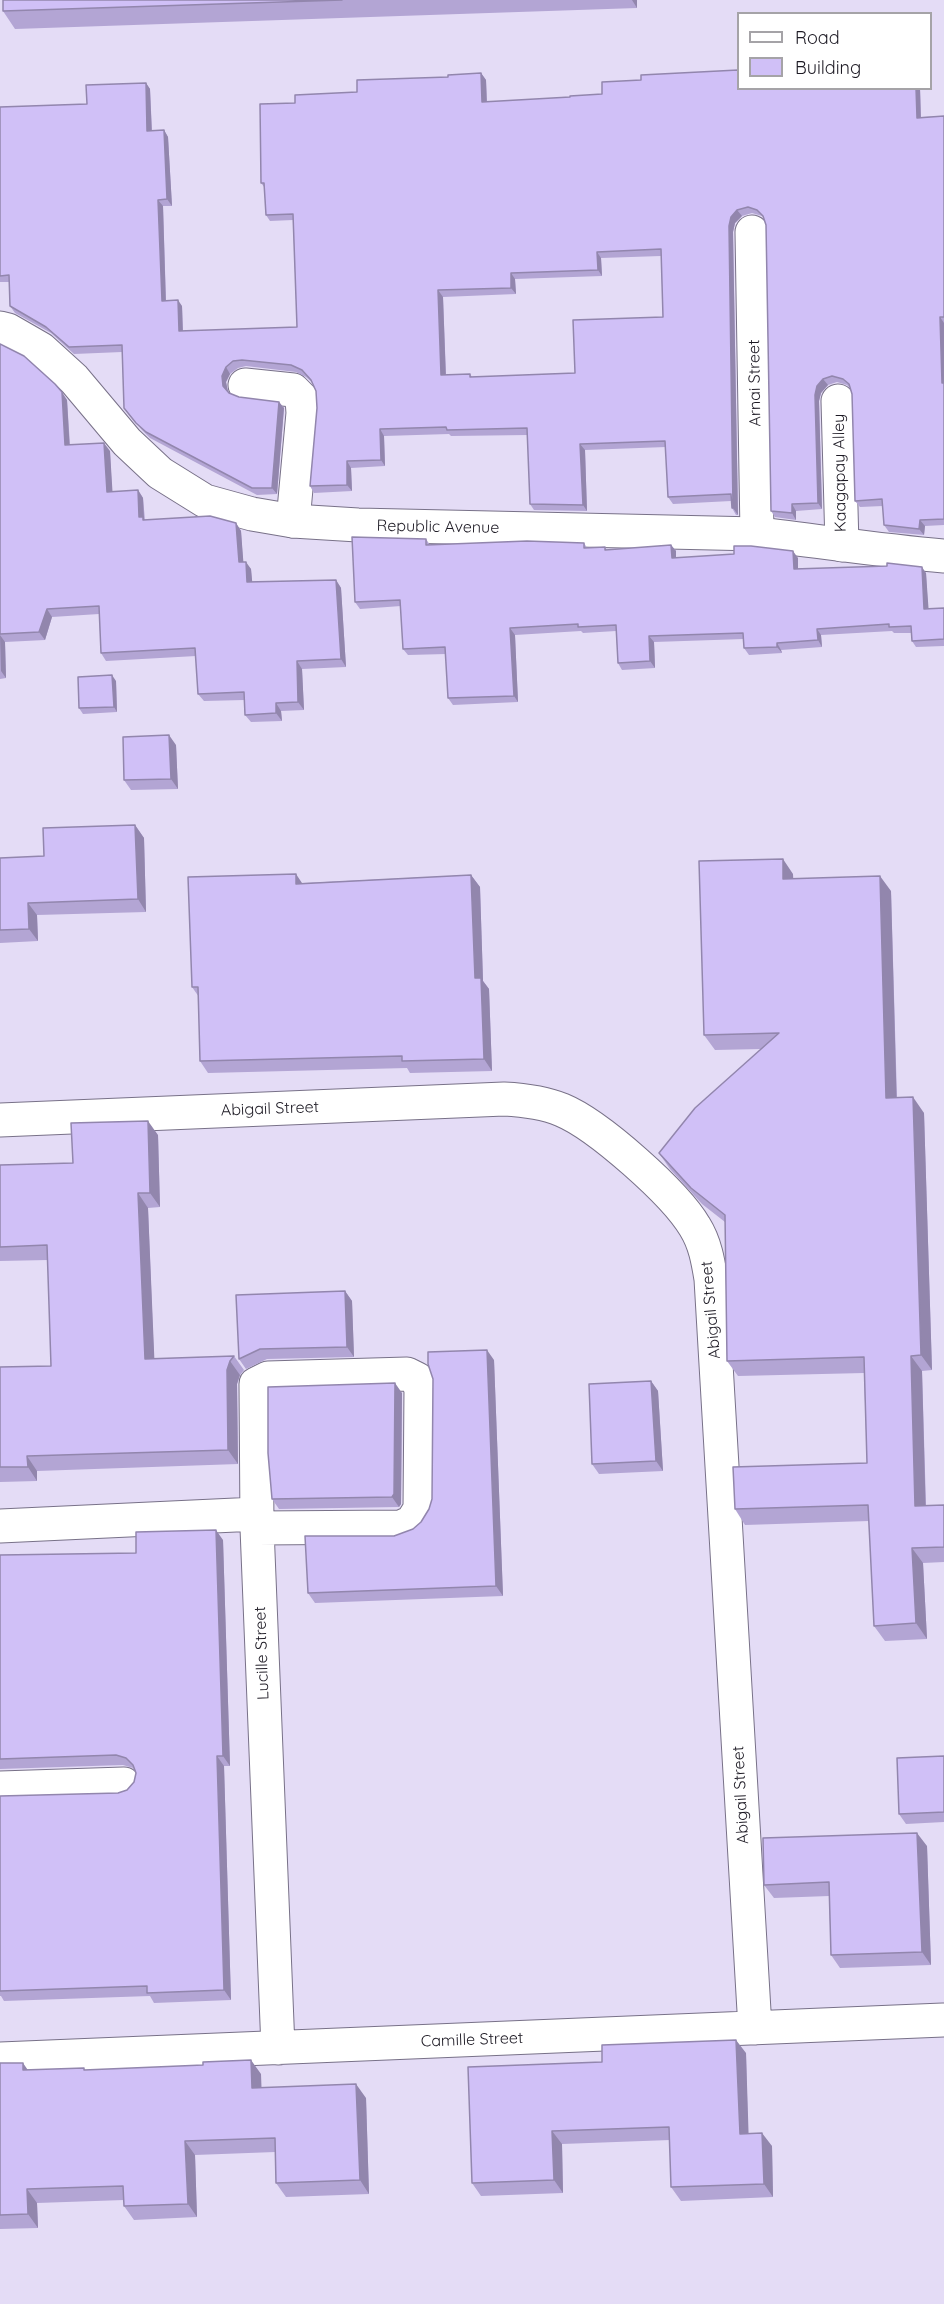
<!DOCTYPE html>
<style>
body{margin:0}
#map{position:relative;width:944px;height:2304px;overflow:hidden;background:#e4dcf6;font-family:Quicksand,sans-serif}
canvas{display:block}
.legend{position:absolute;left:737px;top:12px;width:195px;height:78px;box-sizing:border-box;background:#fff;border:2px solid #a5a3a7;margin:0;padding:8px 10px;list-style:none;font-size:18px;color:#1d1a24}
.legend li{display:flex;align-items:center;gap:12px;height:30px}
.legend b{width:30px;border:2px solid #a5a3a7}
</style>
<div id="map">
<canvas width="944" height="2304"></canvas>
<ul class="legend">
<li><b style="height:8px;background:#fff"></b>Road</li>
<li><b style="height:16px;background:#d0c0f7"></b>Building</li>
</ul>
</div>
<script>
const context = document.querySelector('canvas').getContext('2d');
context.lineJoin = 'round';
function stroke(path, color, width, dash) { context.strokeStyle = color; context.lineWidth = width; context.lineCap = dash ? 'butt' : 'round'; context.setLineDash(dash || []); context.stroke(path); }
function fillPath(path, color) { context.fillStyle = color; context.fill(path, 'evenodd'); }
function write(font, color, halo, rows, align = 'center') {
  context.font = font + ' Quicksand,sans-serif'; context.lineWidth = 5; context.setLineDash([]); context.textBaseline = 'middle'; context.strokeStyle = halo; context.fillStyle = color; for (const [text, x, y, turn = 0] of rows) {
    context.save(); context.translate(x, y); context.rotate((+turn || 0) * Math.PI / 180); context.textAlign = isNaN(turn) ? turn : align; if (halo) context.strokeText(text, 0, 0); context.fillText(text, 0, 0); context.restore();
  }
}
const minor = new Path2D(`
 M752 232 757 534
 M245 385 293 390 302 399 303 413 293 521
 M838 401 842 545
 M0 1120 504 1099C524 1100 543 1102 562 1110 598 1125 675 1193 695 1227 705 1243 708 1261 711 1279L755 2028
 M0 1526 257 1514
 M257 1528 401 1527 412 1522 420 1509 421 1389 417 1379 407 1374 268 1378 256 1384 257 1528 278 2048
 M0 1788 124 1784
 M0 2059 943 2020`);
const major = new Path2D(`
 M0 328 8 330 41 349 74 379 127 442 160 473 205 501 252 514 293 521 358 525 757 534C820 541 881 551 944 556`);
stroke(minor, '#787188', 35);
stroke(major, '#787188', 35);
stroke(minor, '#fff', 33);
stroke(major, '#fff', 33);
fillPath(new Path2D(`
 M3 0H637V8L15 29 3 11Z
 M481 73 486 80 487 102 920 88 921 117 944 116V525L925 526 924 535 889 532 884 525 883 506 860 507 855 501 852 394 850 388 847 385 837 382 828 385 821 393 819 401 822 509 796 511V520L775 517 771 511 766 225 764 218 762 216 752 213 742 216 735 223 733 232 738 515H736L732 508 731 501 673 504 668 497 666 447 585 450 587 511 534 510 530 504 528 435 451 436 449 434 384 436 385 466 351 468 352 491 314 493 310 486 317 408 316 391 313 383 306 377 296 372 246 366 238 368 230 374 226 382 228 391 229 393 239 397 279 402 284 408 277 494 257 495 150 438 141 429 124 408 122 352 74 354 51 333 15 313 10 306 9 282H0V107L87 104 146 83 150 89 152 131 164 130 168 137 172 206H163L166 301 182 306 183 331 297 327 293 220 270 221 266 215 265 188 261 183 295 103 448 77ZM661 256 663 317 575 373 472 377 470 374 446 375 443 297 516 294 515 279 602 276 601 258Z
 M0 344 67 400 70 445 110 451 112 492 138 490 143 498 145 520 236 523 241 531 243 562 251 569 252 582 336 580 341 588 346 667 302 669 304 710 281 711 282 721 251 722 245 715 244 700 204 701 198 694 196 656 106 661 101 653 99 614 52 617 45 640 5 642 6 678 0 679Z
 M426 539 430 545 584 543 587 548 605 547 607 550 671 545 676 551V557L798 558V569L926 573 928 609 944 608V646L916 647 912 641 911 633H894L892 631 821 635 822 647 781 650 782 653 749 655 744 648V639L654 642 655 668 622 670 618 663 616 631 583 633 581 631 515 635 518 702 453 705 448 698 446 654 408 655 403 649 401 606 360 609 355 602Z
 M116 681 117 712 83 714 79 708Z
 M176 745 178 789 131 790 124 780Z
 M135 825 144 838 146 912 37 915 38 941 0 943V858L44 856Z
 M793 874V879L891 891 897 1098 924 1113 932 1370 922 1371 926 1505H944V1562L923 1563 927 1639 885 1641 874 1626 869 1521 745 1525 735 1509 867 1463 864 1373 738 1376 727 1361 725 1222 702 1204 670 1169 659 1153 761 1049 715 1050 704 1035Z
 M471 875 480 887 483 981 489 989 492 1071 410 1073 407 1068 208 1073 200 1061 199 997 192 987 303 883Z
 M158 1135 160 1207 148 1208 154 1359 234 1356 244 1370 240 1375 237 1384 238 1464 37 1471V1481L0 1482V1367L51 1366 48 1260 0 1261V1165L73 1163Z
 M345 1291 352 1301 354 1357 267 1359 246 1369 239 1359Z
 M494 1360 503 1596 315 1603 308 1593 394 1536 413 1529 421 1522 429 1509 432 1499Z
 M651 1381 658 1391 663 1471 599 1474 592 1464Z
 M402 1393 401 1504 399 1507 279 1509 272 1499Z
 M223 1540 230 1766H224L231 2000 154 2003 150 1996 4 2001 1 1996H0V1796L118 1793 127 1790 134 1782 136 1773 133 1768 123 1765 0 1769V1555L136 1553Z
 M944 1756V1822L906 1824 899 1814Z
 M927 1846 931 1965 840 1968 831 1955 829 1896 774 1898 764 1885Z
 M746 2053 748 2133 772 2146 773 2197 681 2201 671 2187 670 2140 562 2144 563 2193 481 2196 472 2183 602 2062Z
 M0 2063 28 2070H85L261 2074V2087L366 2098 369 2194 286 2197 276 2183 275 2152 195 2155 197 2217 134 2220 124 2206V2200L37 2203 38 2228 0 2229Z`), '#b3a5d4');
fillPath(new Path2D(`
 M632 0H637V8Z
 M481 73 486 80 487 108 482 102Z
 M146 83 150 89 152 137 147 131Z
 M916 88H920L921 124 917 118Z
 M164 130 168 137 172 206 167 199Z
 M158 200 163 206 166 307 162 301Z
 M737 210 742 216 735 223 733 232 738 515 733 508 729 226 731 217Z
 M597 252 601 258 602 276 598 270Z
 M511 273 515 279 516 294 511 288Z
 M438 290 443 297 446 381 441 375Z
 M178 300 182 306 183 338 179 331Z
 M940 317 944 323V386L942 383Z
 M226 367 230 374 226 382 228 392 223 386 222 376Z
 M823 379 828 385 821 393 819 401 822 509 818 503 815 395 817 386Z
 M62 392 67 400 70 453 65 445Z
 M279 402 284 408 277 494 272 488Z
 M380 429 384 436 385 466 381 460Z
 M104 443 110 451 113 500 107 492Z
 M580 444 585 450 587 511 583 505Z
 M347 461 351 468 352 491 347 485Z
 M138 490 143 498 144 519 148 524 139 517Z
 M792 504 796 511V520L792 513Z
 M920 520 925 526 924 535 919 529Z
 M236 523 241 531 244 570 239 562Z
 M671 545 676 551V564L672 558Z
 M793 551 798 558V576L794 569Z
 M246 562 251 569 253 590 247 582Z
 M922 567 926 573 929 615 924 609Z
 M336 580 341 588 346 667 341 659Z
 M47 609 52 617 45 640 39 632Z
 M510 628 515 635 518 702 514 696Z
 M817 629 821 635 822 647 818 640Z
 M0 635 5 642 6 678 1 671Z
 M649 636 654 642 655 668 650 661Z
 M777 643 781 650 782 653 777 647Z
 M297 661 302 669 304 710 298 702Z
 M112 675 116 681 117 712 114 707Z
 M276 703 281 711 282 721 276 713Z
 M169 735 176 745 178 789 171 779Z
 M135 825 144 838 146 912 138 899Z
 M783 859 793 874 794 894 783 879Z
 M296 874 304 886 296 884Z
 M471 875 480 887 483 981 489 989 492 1071 484 1059 475 978Z
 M880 876 891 891 897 1114 886 1098Z
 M28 903 37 915 38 941 29 929Z
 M913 1097 924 1113 932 1370 921 1355Z
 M148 1121 158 1135 160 1207 150 1193Z
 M138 1193 148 1208 155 1374 145 1359Z
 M345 1291 352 1301 354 1357 347 1347Z
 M487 1350 494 1360 503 1596 496 1586Z
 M911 1356 922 1371 926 1521 915 1506Z
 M230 1361 240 1375 237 1384 238 1464 228 1450 227 1370Z
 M651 1381 658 1391 663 1471 656 1461Z
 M395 1383 402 1393 401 1504 399 1507 392 1497Z
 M27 1456 37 1471V1481L28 1467Z
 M216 1530 223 1540 230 1766 223 1756Z
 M912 1548 923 1563 927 1639 916 1623Z
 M217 1756 224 1766 231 2000 224 1990Z
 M917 1833 927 1846 931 1965 922 1952Z
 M736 2040 746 2053 749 2147 740 2134Z
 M251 2060 261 2074 262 2101 252 2088Z
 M23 2063 32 2076 23 2070Z
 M356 2084 366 2098 369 2194 360 2180Z
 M552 2131 562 2144 563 2193 554 2180Z
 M762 2133 772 2146 773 2197 764 2184Z
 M185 2141 195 2155 197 2217 188 2204Z
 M27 2189 37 2203 38 2228 28 2214Z`), '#9286ad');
const building = new Path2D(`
 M3 0H342L3 11Z
 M738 70V88H916L917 118 944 116V317H940L942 383H944V519L920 520 919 529 884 525 882 499 855 501 852 394 849 384 843 379 832 376 823 379 817 386 815 395 818 503 792 504V513L771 511 766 225 763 216 757 210 748 207 737 210 731 217 729 226 733 508H732L731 494 668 497 665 441 580 444 583 505 530 504 527 428 447 430 446 427 380 429 381 460 347 461V485L310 486 317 408 316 391 311 380 302 370 291 365 242 360 233 361 226 367 222 376 223 386 229 393 239 397 279 402 272 488H252L146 432 136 423 124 408 122 345 69 347 46 327 10 306 9 275 0 276V107L87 104 86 85 146 83 147 131 164 130 167 199 158 200 162 301 178 300 179 331 297 327 293 214 266 215 264 183H261L260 104 295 103V95L357 92V80L448 77V75L481 73 482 102 570 97V96L602 94V82L641 80V75ZM661 249 663 317 573 320 575 373 470 377V374L441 375 438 290 511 288V273L598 270 597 252Z
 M0 344 24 356 55 384 62 392 65 445 104 443 107 492 138 490 139 517H143V520L210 516 236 523 239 562H246L247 582 336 580 341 659 297 661 298 702 276 703V713L245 715 244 692 198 694 195 648 101 653 99 606 47 609 39 632 0 634Z
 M352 537 426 539V545L527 541 584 543V548L605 547V550L671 545 672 558 734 554V546H751L793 551 794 569 887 566V563L922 567 924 609 944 608V639L912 641 911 626 889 627V624L817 629 818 640 777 643V647L744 648 743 633 649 636 650 661 618 663 616 625 578 627V624L510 628 514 696 448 698 445 647 403 649 400 600 355 602Z
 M112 675 114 707 79 708 78 677Z
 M169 735 171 779 124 780 123 737Z
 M135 825 138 899 28 903 29 929 0 930V858L44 856 43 828Z
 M783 859V879L880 876 886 1098 913 1097 921 1355 911 1356 915 1506 944 1505V1547L912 1548 916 1623 874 1626 868 1505 735 1509 733 1467 867 1463 864 1357 727 1361 725 1215 691 1188 659 1153 695 1108 779 1033 704 1035 699 861Z
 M296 874V884L471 875 475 978H481L484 1059 402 1061V1056L200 1061 198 987H192L188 877Z
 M148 1121 150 1193H138L145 1359 234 1356 230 1361 227 1370 228 1450 27 1456 28 1467H0V1367L51 1366 47 1245 0 1247V1165L73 1163 71 1123Z
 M345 1291 347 1347 260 1349 239 1359 236 1295Z
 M487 1350 496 1586 308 1593 305 1536H394L413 1529 421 1522 429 1509 432 1499 433 1379 428 1364V1352Z
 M651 1381 656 1461 592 1464 589 1384Z
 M395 1383 394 1494 392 1497 272 1499 268 1453V1387Z
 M216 1530 223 1756H217L224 1990 147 1993V1986L0 1991V1796L118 1793 127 1790 134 1782 136 1773 133 1765 126 1758 116 1755 0 1759V1555L136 1553V1532Z
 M944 1756V1812L899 1814 897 1758Z
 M917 1833 922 1952 831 1955 829 1882 764 1885 763 1838Z
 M736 2040 740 2134 762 2133 764 2184 671 2187 669 2127 552 2131 554 2180 472 2183 468 2067 602 2062V2045Z
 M251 2060 252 2088 356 2084 360 2180 276 2183 275 2138 185 2141 188 2204 124 2206 123 2186 27 2189 28 2214 0 2215V2063H23V2070L84 2068V2070L203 2065V2062Z`);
fillPath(building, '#d0c0f7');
stroke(building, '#9286ad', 1.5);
write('16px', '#1d1a24', '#fff', [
 ["Arnai Street",755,383,-91],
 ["Kaagapay Alley",840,473,-91],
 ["Republic Avenue",438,527,1],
 ["Abigail Street",270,1109,-2],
 ["Abigail Street",711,1310,-95],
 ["Lucille Street",262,1653,-92],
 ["Abigail Street",741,1795,-93],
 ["Camille Street",472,2040,-2]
]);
</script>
